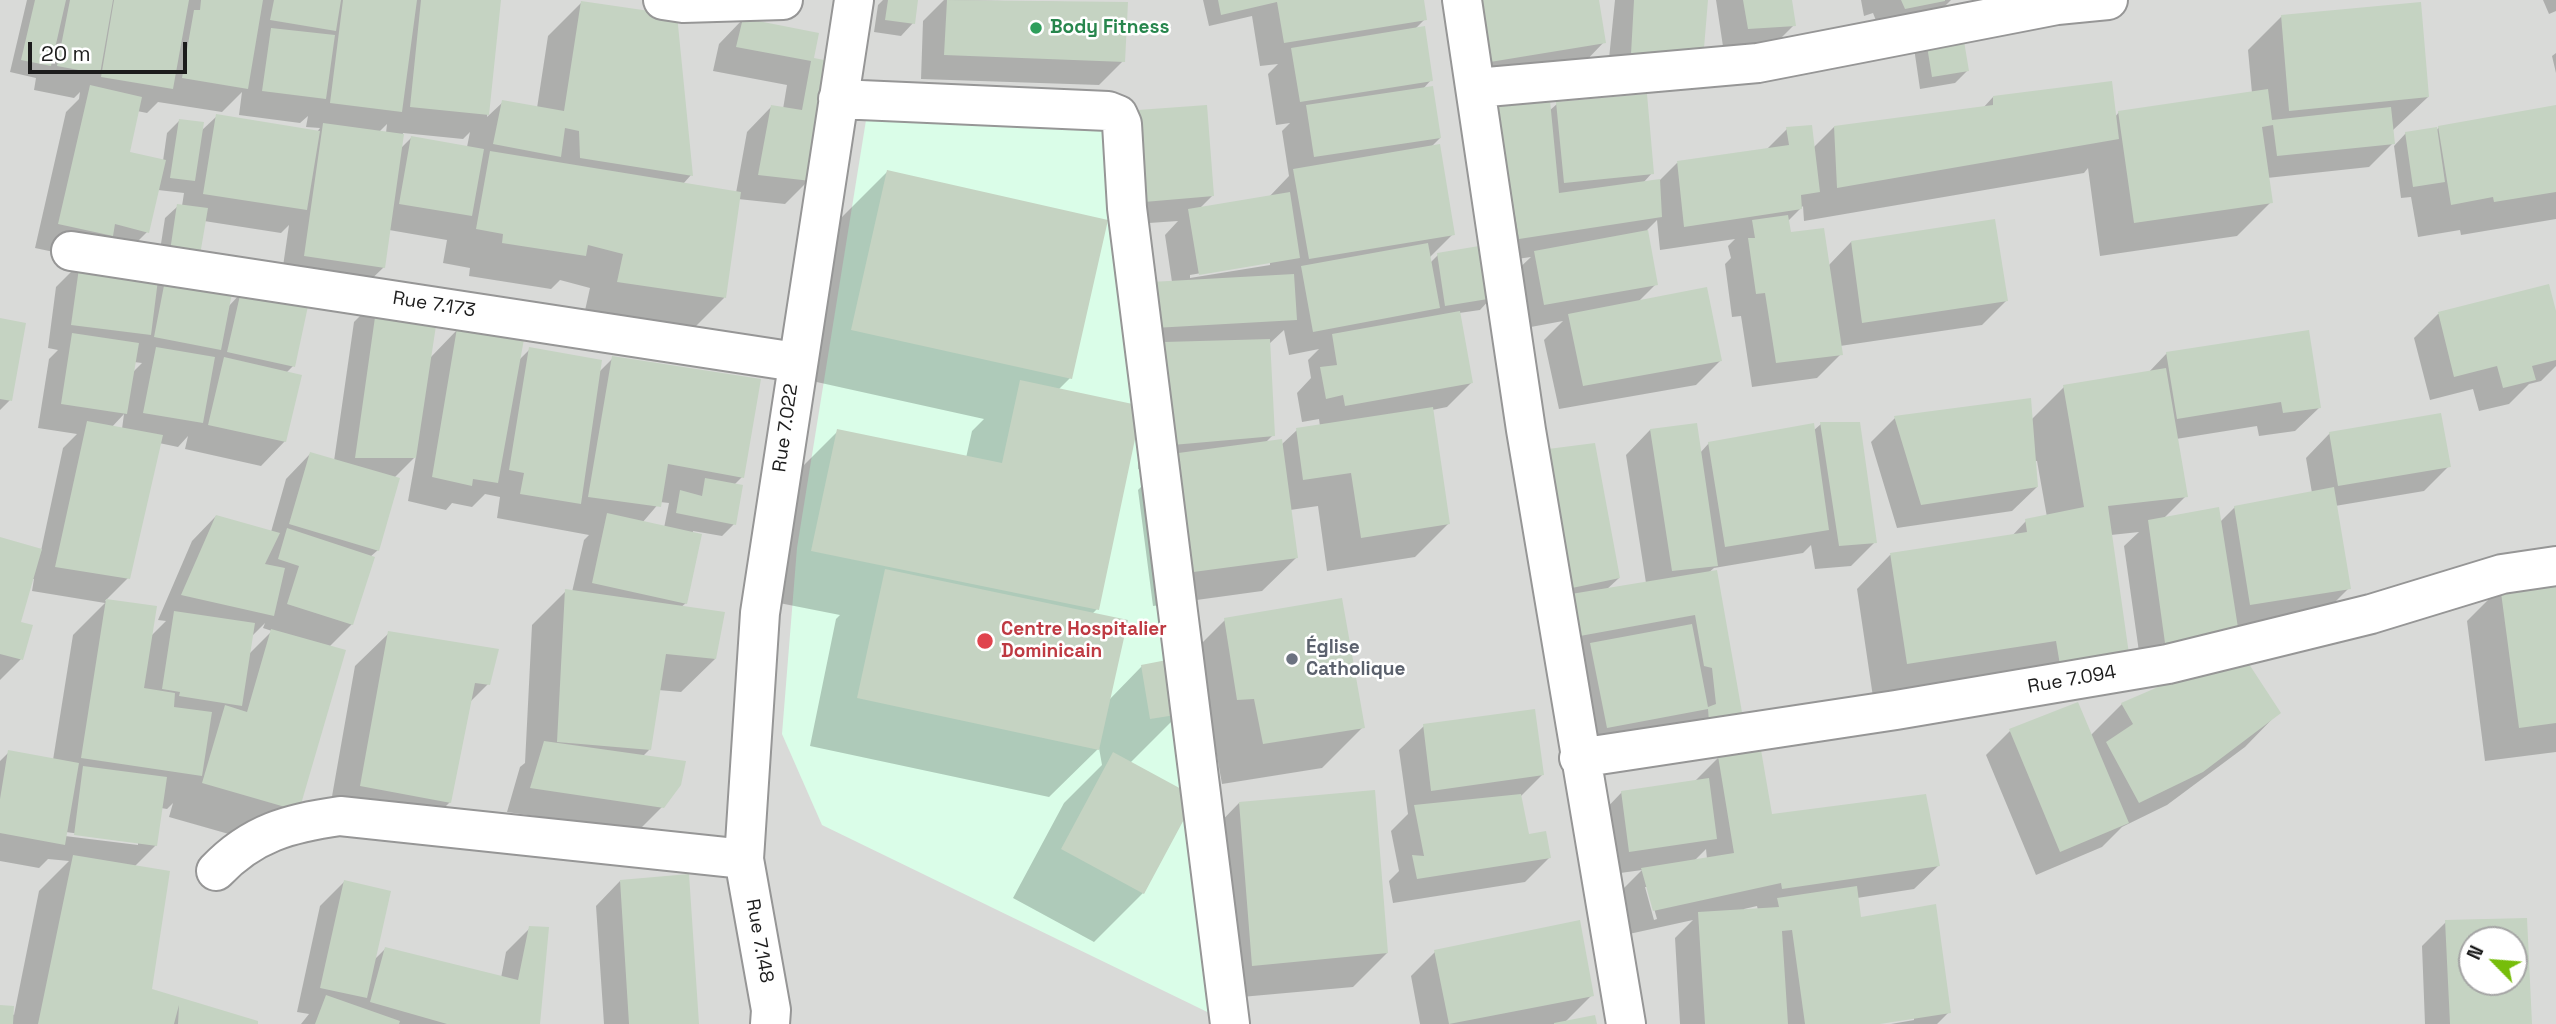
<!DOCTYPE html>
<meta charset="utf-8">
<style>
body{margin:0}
#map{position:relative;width:2556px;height:1024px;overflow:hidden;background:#e1ede2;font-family:"Space Grotesk",sans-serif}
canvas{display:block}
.north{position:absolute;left:2458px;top:926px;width:70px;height:70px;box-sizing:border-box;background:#fff;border:2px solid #a4a4a4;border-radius:50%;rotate:295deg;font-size:19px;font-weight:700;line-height:28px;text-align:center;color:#1c1c1c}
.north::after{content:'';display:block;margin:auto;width:24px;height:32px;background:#76bd0a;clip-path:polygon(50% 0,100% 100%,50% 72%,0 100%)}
.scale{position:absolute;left:28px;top:42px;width:159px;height:32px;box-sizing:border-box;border:4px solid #1c1c1c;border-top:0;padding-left:9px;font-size:21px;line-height:24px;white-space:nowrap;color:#1c1c1c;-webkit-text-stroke:5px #fff;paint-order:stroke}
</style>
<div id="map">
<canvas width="2556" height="1024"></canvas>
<div class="north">N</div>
<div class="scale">20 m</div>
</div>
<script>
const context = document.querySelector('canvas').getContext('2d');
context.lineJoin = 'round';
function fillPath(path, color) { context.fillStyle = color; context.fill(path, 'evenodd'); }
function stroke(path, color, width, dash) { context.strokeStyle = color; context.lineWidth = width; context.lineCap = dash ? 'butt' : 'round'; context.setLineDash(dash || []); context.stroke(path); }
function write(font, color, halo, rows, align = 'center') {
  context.font = font + ' "Space Grotesk",sans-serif'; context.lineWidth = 5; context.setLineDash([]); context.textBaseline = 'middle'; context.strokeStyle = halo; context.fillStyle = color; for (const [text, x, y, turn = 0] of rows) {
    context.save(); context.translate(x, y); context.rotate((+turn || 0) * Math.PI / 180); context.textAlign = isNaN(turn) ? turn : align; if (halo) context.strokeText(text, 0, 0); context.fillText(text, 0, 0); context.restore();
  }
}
fillPath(new Path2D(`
 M0 0H2556V1024H0ZM2472 940H2514V982H2472Z`), '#d9dad8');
fillPath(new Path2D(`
 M867 114 1114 117 1230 1023 822 825 782 734 797 548Z`), '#dafde8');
fillPath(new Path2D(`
 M27 0H500L487 117 503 102 537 108 548 36 582 2 691 175 683 184 736 193 747 132 771 107 783 109 787 85 713 71 719 44 743 19 812 59 809 180 785 204 738 199 724 298 691 331 584 315 590 288 560 280 551 289 469 276 470 268 443 263 447 240 389 230 384 267 359 291 281 280 289 225 281 233 204 221 158 263 165 218 178 206H182L184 193 158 190 147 232 123 256 87 259 35 248 66 112 79 99 80 92 74 98 34 90 36 78 10 72ZM242 92 239 115 300 123 308 116 306 127 320 128 317 132 217 116 200 132 179 121 167 133 163 161 128 153 137 111 147 113 158 102 222 112ZM387 124 386 133 379 132ZM470 132 467 147 411 138 400 149 403 133 463 139Z
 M883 0H916L913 23 901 36 874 32 878 5Z
 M944 0 1126 3 1123 61 1099 85 921 79 923 21Z
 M1203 0H1422L1425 19 1414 30 1431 80 1423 89 1440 138 1430 148 1453 234 1429 258 1430 263 1438 255 1492 297 1480 310 1459 313 1471 383 1447 407 1432 410 1448 524 1415 557 1327 571 1318 506 1290 510 1296 558 1262 591 1153 606 1138 490 1161 467 1138 469 1139 417 1097 609 1092 614 1109 700 1142 666 1180 713 1130 763 1143 893 1094 942 1013 898 1064 803 1102 765 1099 748 1049 797 810 746 836 619 840 615 764 600 789 480 838 431 966 458 972 431 984 419 803 379 838 221 887 172 1070 378 1058 390 1140 407 1130 351 1172 282 1165 235 1178 221 1120 225 1114 136 1139 112 1212 196 1199 209 1268 198 1289 176 1282 131 1290 123 1276 125 1268 74 1278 64 1260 66 1252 16 1209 26ZM1270 261V265L1190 278V275ZM1284 330 1289 355 1319 349 1308 360 1311 378 1297 393 1302 422 1319 419 1320 426 1297 430 1281 445 1265 443 1273 435 1269 344Z
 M1462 0H1597L1604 42 1580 67 1460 86Z
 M1615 0H1706L1607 78Z
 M1716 0H1790L1794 25 1770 49 1724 53Z
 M1861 0H1951L1928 23 1881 33 1873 13 1864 16Z
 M2543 0H2556V11L2549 14Z
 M2282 16 2428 97 2392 131 2393 143 2369 167 2267 178 2271 202 2237 236 2100 256 2088 168 2084 173 1804 221 1803 206 1787 222 1789 234 1828 266 1851 242 2006 301 1982 325 1840 346 1841 354 1817 378 1752 387 1741 316 1732 317 1725 264 1731 258 1728 246 1735 239 1660 250 1657 220 1647 230 1656 284 1638 302 1720 361 1696 385 1559 409 1544 340 1563 321 1520 329 1511 276 1531 257 1496 262 1471 123 1549 111 1557 104 1652 173 1643 183 1660 180 1677 163 1766 150 1787 129 1813 148 1834 127 1983 108 1993 97 2115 117 2119 112 2252 93 2248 50Z
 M1926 36 1967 71 1955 83 1920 89 1914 48Z
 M2556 53V73L2552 56Z
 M2556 107V219L2461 235 2460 230 2418 237 2411 197 2401 198 2394 146 2406 133 2436 131 2439 127Z
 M80 263 168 272 228 307 241 293 293 366 286 373 285 441 261 466 185 449 188 436 178 447 159 443 128 578 105 601 155 608 150 637 166 621 158 620 192 541 216 516 271 532 286 479 310 454 334 461 354 322 379 297 430 358 457 330 519 360 530 349 598 373 613 358 742 477 734 485V524L722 536 693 531 686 603 681 607 715 659 681 692 658 690 649 750 642 757 662 807 638 831 507 812 520 767 525 763 532 625 566 591 572 592 584 540 589 535 497 518 500 497 485 494 472 507 452 503 446 510 408 501 416 456 394 478 378 550 370 557 352 624 329 647 298 810 264 844 169 817 173 803 167 809 161 808 156 845 134 867 150 990 256 1024H0V1006L14 1015 39 891 69 861 48 859 39 868 0 861V761L9 752 53 760 73 635 105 603 32 591 34 579H32L19 623 21 659 0 680V539L41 551 63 448 77 434 38 428 49 359 58 350 48 348 56 287ZM134 362 142 363 133 372ZM124 414 122 429 111 428ZM660 502 669 503 664 528 642 523ZM265 623 263 628 272 631 249 654 251 637ZM66 832 138 842V845L65 836Z
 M2438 314 2556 319V366L2541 381 2529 384 2509 404 2479 411 2473 389 2430 400 2414 338Z
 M0 320 10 400 0 410Z
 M2167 353 2320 407 2295 431 2259 436 2257 426 2176 439 2186 496 2163 519 2219 523 2235 507 2312 493 2306 458 2330 433 2449 466 2424 491 2335 506 2349 588 2325 612 2236 626 2141 666 2124 546 2139 532 2111 535 2094 694 1873 697 1857 589 1890 555 2011 537 2026 521 2047 517 2037 461H2034L2037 487 2012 511 1897 528 1871 442 1895 418 2031 420 2064 387 2148 373Z
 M1821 424 1875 542 1851 566 1815 569 1811 545 1803 553 1714 568 1708 573 1741 718 1583 752 1525 475 1619 578 1606 590 1646 583 1626 455 1650 430 1700 453 1709 443 1813 431Z
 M2556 580V752L2485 761 2467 621 2501 587Z
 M1225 620 1363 727 1322 768 1222 784 1214 739 1196 740 1184 661Z
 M389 633 488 684 469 703 450 802 416 836 328 819 355 666Z
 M2077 704 2090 736 2122 704 2278 713 2245 747 2167 805 2122 827 2102 847 2036 875 1986 755 2010 731Z
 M1424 726 1542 775 1520 797 1528 836 1549 858 1525 882 1393 903 1389 881 1399 871 1391 831 1408 814 1399 750Z
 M1718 758 1771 816 1939 865 1914 889 1857 898 1859 919 1949 1012 1937 1024H1891L1914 1020V1017L1869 1024H1680L1675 938 1693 920 1629 934 1618 894 1642 870 1606 875 1598 817 1622 792 1694 782ZM1706 849 1707 859 1693 862ZM1645 887H1648L1657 919 1654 920ZM1757 906 1758 910 1744 911V909Z
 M1239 803 1387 953 1353 987 1219 999 1206 837Z
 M620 881 697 1024H604L596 906Z
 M344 882 373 961 385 949 501 978 506 952 530 928 538 1024H301L309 1014 297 1012 320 906Z
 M2525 920 2530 1024H2425L2422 946 2446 922ZM2472 940H2514V982H2472Z
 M1435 952 1592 995 1565 1022 1595 1024H1420L1411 976Z`), '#0003');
fillPath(new Path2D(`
 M35 0H66L51 66 21 60Z
 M70 0H113L100 74 57 66Z
 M114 0H189L173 89 101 77Z
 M201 0H263L248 89 182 78 194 10H200Z
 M274 0H341L336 31 270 20Z
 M343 0H417L402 112 330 103Z
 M421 0H501L489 115 410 107Z
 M888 0H918L915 24 885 20Z
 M947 0 1128 2 1125 62 944 55Z
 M1218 0H1424L1427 20 1284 43 1277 2 1221 15Z
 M1475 0H1599L1606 43 1484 63Z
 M1634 0H1708L1703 60 1631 54Z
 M1743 0H1792L1796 26 1748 29Z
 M1901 0H1945V1L1905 9Z
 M581 1 677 15 693 176 580 158 579 131 565 128 561 157 493 144 502 100 564 111Z
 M2421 2 2429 97 2289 111 2281 15Z
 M743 18 819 33 814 58 834 62 811 181 758 175 771 105 802 110 811 61 736 47Z
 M1425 26 1433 81 1300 102 1291 48Z
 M271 28 335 35 326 99 262 91Z
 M1962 29 1969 71 1932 77 1925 34Z
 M2112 81 2119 139 1837 188 1834 126 1993 105V96Z
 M90 85 142 97 130 152 166 160 149 233 115 224 113 236 58 224Z
 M1433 86 1441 138 1314 157 1306 105Z
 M2268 89 2272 120 2391 107 2395 144 2277 156 2273 125 2262 127 2273 203 2134 223 2118 111Z
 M1549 90 1559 193 1660 179 1662 217 1519 239 1495 97Z
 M1647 94 1654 174 1564 183 1556 102Z
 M1207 105 1214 196 1144 202 1138 110Z
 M2556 105V192L2494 202 2493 197 2451 205 2438 126Z
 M216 114 320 131 307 210 203 194Z
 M179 119 204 122 195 181 170 178Z
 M323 123 404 134 385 268 304 256Z
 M1812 125 1820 192 1801 195 1802 209 1684 227 1677 161 1789 145 1786 127Z
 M2437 127 2445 182 2413 187 2405 132Z
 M411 136 484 149 472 216 399 204Z
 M1440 144 1455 235 1309 259 1293 169Z
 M490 151 741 192 726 298 617 282 623 254 588 245 586 256 502 243 503 234 476 229Z
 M887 170 1108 220 1072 379 851 330Z
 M1290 192 1300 258 1199 275 1188 209Z
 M177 204 208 208 200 255 170 251Z
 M1788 215 1791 232 1824 228 1843 355 1776 363 1765 293 1756 294 1748 238H1755L1752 220Z
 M1995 219 2008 301 1862 323 1851 241Z
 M1648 230 1658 285 1544 305 1534 251Z
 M1428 243 1440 308 1313 332 1301 266Z
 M1485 245 1494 298 1445 306 1437 253Z
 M80 261 159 272 151 335 71 325Z
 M167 270 234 283 221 350 154 337Z
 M1294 274 1297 320 1154 328 1151 282Z
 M2549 284 2556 311V360L2532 366 2536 380 2503 388 2497 366 2454 377 2438 312Z
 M1707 287 1722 361 1583 386 1568 314Z
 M241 291 308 306 295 367 227 352Z
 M378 296 440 299 416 458H355Z
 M1460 311 1473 383 1345 406 1343 395 1326 399 1320 367 1337 365 1332 334Z
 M0 318 26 323 12 401 0 399Z
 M457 328 524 339 498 483 473 479 472 486 432 477Z
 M2309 330 2321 408 2283 413 2281 402 2177 419 2166 352Z
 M72 333 139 343 127 414 61 404Z
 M1270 339 1275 436 1161 446 1164 342Z
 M156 347 215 357 203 423 143 413Z
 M529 347 602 360 581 504 520 494 524 473 509 470Z
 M612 356 761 379 744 478 668 464 661 507 588 497Z
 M224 357 302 375 286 442 208 425Z
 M2166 368 2188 497 2108 506 2130 661 2061 671 2056 641 1907 664 1890 553 2027 532 2025 519 2084 507 2063 385Z
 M1020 380 1142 406 1099 610 811 551 837 429 1002 463Z
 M2031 398 2038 487 1921 505 1894 416Z
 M1433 407 1450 524 1361 538 1351 473 1303 480 1296 428Z
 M2441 413 2451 467 2338 486 2329 432Z
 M87 421 163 435 130 579 55 567Z
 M1820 422H1860L1877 543 1839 546Z
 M1697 423 1718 566 1672 571 1650 429Z
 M1814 423 1829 530 1725 547 1708 442Z
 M1282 439 1298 558 1186 573 1171 454Z
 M1595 443 1620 578 1572 588 1548 449Z
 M310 452 400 478 379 551 289 524Z
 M705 478 743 485 736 525 676 513 680 490 702 496Z
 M2334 487 2351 589 2250 605 2234 506Z
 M2219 507 2239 634 2165 643 2148 520Z
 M607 513 702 534 687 604 592 583Z
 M216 515 280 533 265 564 285 568 274 616 181 595Z
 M287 528 375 557 353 625 287 604 299 566 278 559Z
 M0 537 42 549 21 622 33 625 23 660 0 654Z
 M885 569 1128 620 1099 750 857 698Z
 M1717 570 1743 718 1709 722 1708 709 1607 728 1590 643 1692 624 1708 707 1716 704 1712 668 1704 666 1695 615 1580 636 1571 594Z
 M2556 578V723L2519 728 2500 585Z
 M565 589 725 612 716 659 666 654 651 750 557 742Z
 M1342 598 1365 728 1263 744 1254 699 1237 700 1224 618Z
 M106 599 157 606 144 688 175 693 174 707 212 712 202 776 81 758Z
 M174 611 255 623 242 706 179 696 180 692 162 689Z
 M271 629 346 650 299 811 202 783 225 705 247 712Z
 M388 631 499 649 490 685 475 683 451 803 360 786Z
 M2245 658 2281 713 2203 772 2139 803 2106 742 2133 724 2121 703 2216 662 2226 670Z
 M1172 659 1182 714 1150 719 1141 665Z
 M2078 702 2129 823 2060 852 2009 729Z
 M1535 709 1544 775 1431 791 1423 724Z
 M544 741 686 761 681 785 664 808 530 788Z
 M8 750 79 763 65 845 0 833V799Z
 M1761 750 1772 814 1926 794 1940 866 1782 889 1781 883 1653 911 1641 868 1734 853 1718 756Z
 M1113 752 1196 797 1144 894 1061 849Z
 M83 766 167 777 157 846 74 835Z
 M1709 778 1717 839 1629 852 1621 791Z
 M1375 790 1388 953 1252 966 1239 802Z
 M1521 794 1529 834 1546 831 1551 858 1417 879 1412 855 1424 856 1414 805Z
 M73 855 170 871 152 989 258 1021V1024H178L179 1005 174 1024H38Z
 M689 874 699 1024H629L620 880Z
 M344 880 391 891 367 998 320 988Z
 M1857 886 1861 917 1936 904 1951 1013 1880 1024H1805L1792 930 1782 931 1788 1024H1705L1698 912 1779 907 1777 898Z
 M2527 918 2532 1024H2450L2445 920ZM2472 940H2514V982H2472Z
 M1580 920 1594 996 1449 1024 1434 950Z
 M529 926 549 927 540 1024H447L370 1002 385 947 518 980Z
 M326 995 400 1021 399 1024H315Z
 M0 1005 14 1006 13 1024H0Z
 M1595 1015 1597 1024H1554V1023Z`), '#c5d3c2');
const street = new Path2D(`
 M663 0 683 3 783 0
 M1462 0 1526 430 1626 1024
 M1476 88 1758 63 2057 5 2108 0
 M838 99 1108 111 1118 115 1122 124 1127 208 1230 1024
 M71 251 796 362
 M1579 758 1896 710 2168 664 2371 614 2502 574 2556 566
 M216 871C252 833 290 823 340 816L744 859
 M770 1024 771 1010 744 859 760 613 854 0`);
stroke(street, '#969696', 42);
stroke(street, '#fff', 38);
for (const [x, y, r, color] of [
 [1036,28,7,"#2e9e5b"],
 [985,641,9,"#e0444e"],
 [1292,659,7,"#6b7280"]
]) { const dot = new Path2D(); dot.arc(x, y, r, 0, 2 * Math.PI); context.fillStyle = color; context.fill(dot); stroke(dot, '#fff', 2.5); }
write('bold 19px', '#27864d', '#fff', [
 ["Body Fitness",1050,28]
], 'left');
write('19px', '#1c1c1c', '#fff', [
 ["Rue 7.173",434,305,9],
 ["Rue 7.022",786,428,-82],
 ["Rue 7.094",2072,680,-10],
 ["Rue 7.148",759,941,80]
]);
write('bold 19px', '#be3a42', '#fff', [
 ["Centre Hospitalier",1001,630],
 ["Dominicain",1001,652]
], 'left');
write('bold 19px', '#5b616d', '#fff', [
 ["Église",1306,648],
 ["Catholique",1306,670]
], 'left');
</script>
